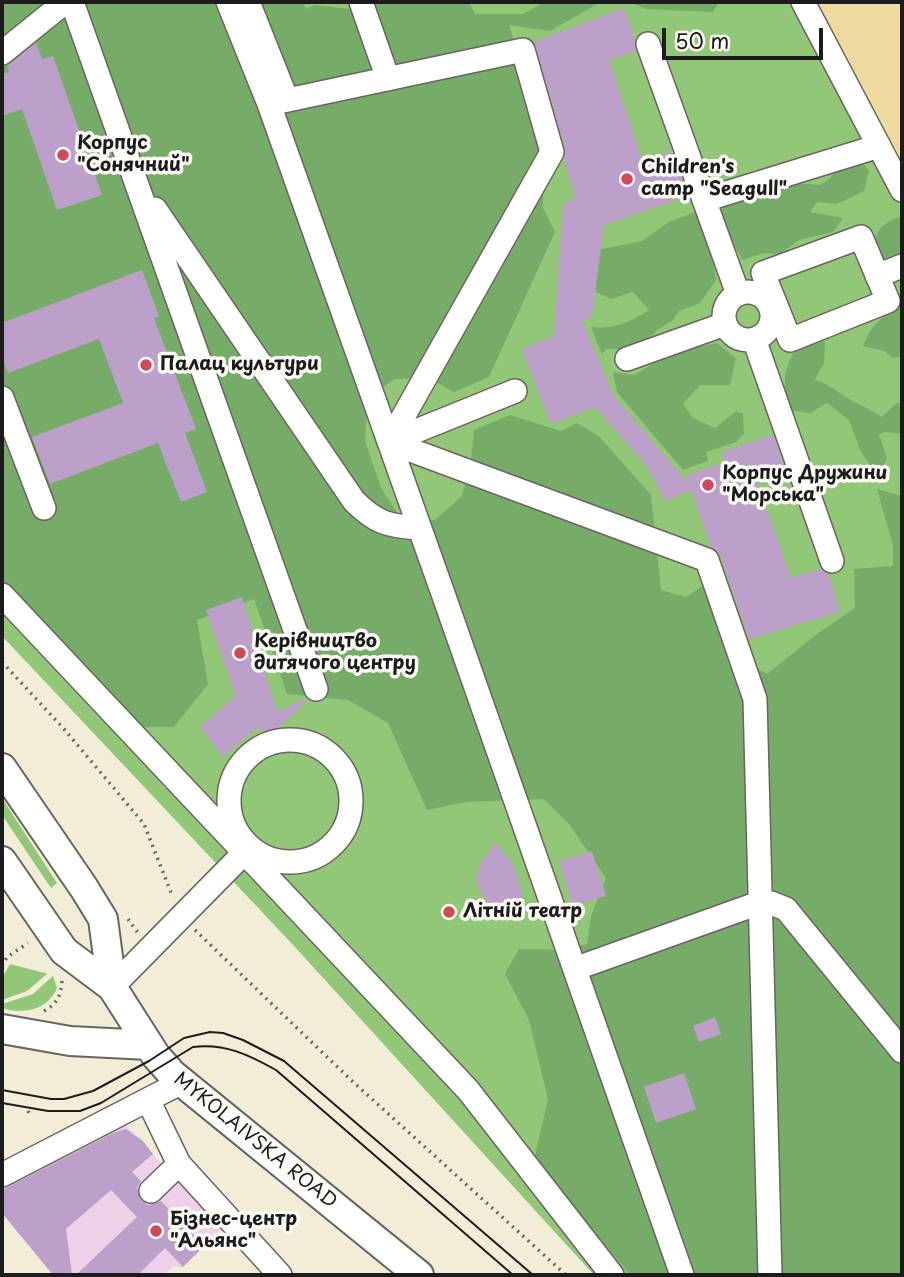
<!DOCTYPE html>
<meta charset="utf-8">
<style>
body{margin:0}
#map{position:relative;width:904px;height:1277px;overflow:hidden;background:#f1edd7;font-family:"Playpen Sans",sans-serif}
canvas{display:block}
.frame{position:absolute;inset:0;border:4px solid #1c1c1c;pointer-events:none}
.scale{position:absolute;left:662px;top:28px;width:161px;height:32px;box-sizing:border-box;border:4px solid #1c1c1c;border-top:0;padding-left:9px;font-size:21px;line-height:24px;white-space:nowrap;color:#1c1c1c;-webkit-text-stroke:5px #fdfcf7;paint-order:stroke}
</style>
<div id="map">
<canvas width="904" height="1277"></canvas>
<div class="frame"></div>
<div class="scale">50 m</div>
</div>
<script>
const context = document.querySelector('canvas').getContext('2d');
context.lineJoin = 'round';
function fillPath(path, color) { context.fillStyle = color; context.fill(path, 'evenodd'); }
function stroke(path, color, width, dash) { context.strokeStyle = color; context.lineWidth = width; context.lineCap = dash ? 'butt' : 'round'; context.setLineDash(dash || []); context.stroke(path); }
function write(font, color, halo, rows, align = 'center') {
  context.font = font + ' "Playpen Sans",sans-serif'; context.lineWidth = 7; context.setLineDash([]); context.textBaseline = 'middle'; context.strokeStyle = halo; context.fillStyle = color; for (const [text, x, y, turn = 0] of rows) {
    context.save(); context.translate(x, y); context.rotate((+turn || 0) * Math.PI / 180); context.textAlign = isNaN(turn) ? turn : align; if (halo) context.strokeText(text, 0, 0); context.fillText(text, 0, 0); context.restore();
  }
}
fillPath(new Path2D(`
 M121 1120 222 1229 183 1267 174 1266 164 1275H53L2 1213V1184Z`), '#eed0e8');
fillPath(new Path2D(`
 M2 2H811L902 171V1275H594L294 946 2 636Z
 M2 798 57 883 51 888 2 815Z
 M10 964 45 973 47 974 27 991 2 1000V978Z
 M53 976 57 988C48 1010 23 1015 2 1008V1004L33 994Z`), '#93c778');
fillPath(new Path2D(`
 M2 2H303L306 9 314 5 359 10 364 2H469L475 14H523L545 2H601L550 31 509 25 544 135 543 208 555 232 489 377 454 392 429 378 395 379 368 397 365 441 381 488 400 517 435 520 462 496 471 459 474 430 510 415 561 431 577 423 599 436 651 495 661 590 686 597 704 585 724 649 767 674 817 634 855 608 854 569 893 566V546L877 489 902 496V1275H630L534 1160 548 1099 529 1020 505 974 519 949 562 950 587 944 591 916 606 878 569 824 544 799 466 802 427 810 388 723 348 700 287 694 254 599 197 620 208 684 174 727H143L2 585Z
 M629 2H719L713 12 646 9Z
 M861 162 869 171 864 191 837 204 817 202 810 212 843 218 833 232 799 240 780 254 764 253 742 260 720 218 724 202 793 183 821 185 830 178 839 163Z
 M698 211 709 229 716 280 700 303 679 311 673 320 657 330 646 342 623 349H606L602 354 591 327C615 329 629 323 649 310L633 292 611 299 594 291 597 250 642 241 669 222Z
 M899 217 902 221V254L899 257 883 262 871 252C876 232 879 225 899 217Z
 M902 291V357L892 358 884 351 863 346C866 339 869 331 874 326 884 315 898 306 902 291Z
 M825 341 824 363 815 380C828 384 835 390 846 397 858 404 870 409 882 417L897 403 902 404V434L886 432 879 434 887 459 877 475 861 452 849 420 827 403 810 413 792 411C781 385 783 374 795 349Z
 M717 343 736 358 730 385H700L683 404 693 418 715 428 735 412 743 413 744 434 736 442 706 452 708 461 683 470 617 392 613 372 634 375 657 361 688 349Z`), '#76ac68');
fillPath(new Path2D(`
 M811 2H902V171Z`), '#eeda9e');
fillPath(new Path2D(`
 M624 8 635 39 636 51 609 60 643 162 672 151 688 196 604 225 592 317 582 321 614 396 688 483 686 476 725 462 722 452 773 435 784 465 755 475 791 578 821 569 829 575 840 612 749 639 720 555 711 546 691 490 666 501 646 465 595 407 551 424 522 349 554 336 563 206 575 197 564 159 565 148 534 42Z
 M36 43 42 59 53 56 102 195 57 210 22 109 2 116V74L9 72 7 66Z
 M142 270 159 316 154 318 196 429 185 433 207 492 181 502 158 443 50 484 32 437 123 403 99 339 8 373 2 356V323Z
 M242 597 277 712 305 699 307 701 268 738 258 727 223 757 200 727 236 696 206 610Z
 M495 843 511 861 516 872 522 892 525 918 498 911 482 896 478 886V873L482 861Z
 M592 851 606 896 573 906 559 861Z
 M715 1017 721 1034 699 1042 693 1026Z
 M684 1073 696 1109 656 1123 644 1087Z
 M126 1129 143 1141 153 1154 132 1172 141 1181 137 1188 141 1200 148 1205 161 1201 204 1246 183 1267 165 1248 138 1275H76L137 1217 111 1190 66 1229 72 1275H53L2 1213V1190L113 1133Z`), '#bda0ca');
const minor = new Path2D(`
 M72 2 316 689
 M228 2 269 104C407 494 548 884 682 1275
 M248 2 287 100
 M361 2 388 79
 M803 2 902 190
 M648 44 738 294
 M2 53 65 2
 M269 104 523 50 552 152 389 442
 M704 200 879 146
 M155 209 354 501C376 523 388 526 419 528
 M861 237 888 301 790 340 763 273Z
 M877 276 902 266
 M724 316a24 24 0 1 1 48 0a24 24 0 1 1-48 0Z
 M754 339 832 561
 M627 359 725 324
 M2 398 44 508
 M389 442 707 560 755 699 770 1275
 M389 442 515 391
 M2 595 468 1090 612 1275
 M229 801a61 61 0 1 1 122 0a61 61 0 1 1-122 0Z
 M577 968 759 903H771L786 909 902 1051
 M112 987 250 847
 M148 1100 179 1164 280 1275
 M2 1175 182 1082
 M151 1191 179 1164`);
const major = new Path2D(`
 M2 768 84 888 103 919 112 987
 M2 861 64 951 112 987 156 1056 172 1074 419 1275
 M2 1029 70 1041 149 1045`);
stroke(minor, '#67655d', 26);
stroke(major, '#67655d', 32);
stroke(new Path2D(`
 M2 662 64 729 144 824 172 895
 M128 919 138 933
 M195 930 351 1080 566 1275
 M2 966 7 957 28 943
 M44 1011C57 1004 61 996 62 981
 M28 1111 29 1113`), '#67655d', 3.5, [2, 5]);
stroke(minor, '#fff', 23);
stroke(major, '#fff', 28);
stroke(new Path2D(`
 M2 1090 51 1099H64L93 1091 149 1061 184 1038 210 1032 223 1033 243 1040 284 1061 533 1275
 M2 1103 48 1111H80L101 1103 193 1047C225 1043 249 1055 276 1070L513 1275`), '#1c1c1c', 2);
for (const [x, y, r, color] of [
 [63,155,7,"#d1495b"],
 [627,179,7,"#d1495b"],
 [146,365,7,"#d1495b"],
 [708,485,7,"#d1495b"],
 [240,653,7,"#d1495b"],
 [449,912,7,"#d1495b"],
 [156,1231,7,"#d1495b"]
]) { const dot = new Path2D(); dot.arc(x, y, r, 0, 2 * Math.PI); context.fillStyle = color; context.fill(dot); stroke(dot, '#fdfcf7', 2.5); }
write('bold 19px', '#1c1c1c', '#fdfcf7', [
 ["Корпус",77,144],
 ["\"Сонячний\"",77,166],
 ["Children's",641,168],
 ["camp \"Seagull\"",641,190],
 ["Палац культури",160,365],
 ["Корпус Дружини",722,474],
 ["\"Морська\"",722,496],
 ["Керівництво",254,642],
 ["дитячого центру",254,664],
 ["Літній театр",463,912],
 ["Бізнес-центр",170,1220],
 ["\"Альянс\"",170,1242]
], 'left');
write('19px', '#1c1c1c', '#fdfcf7', [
 ["MYKOLAIVSKA ROAD",255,1141,39]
]);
</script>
